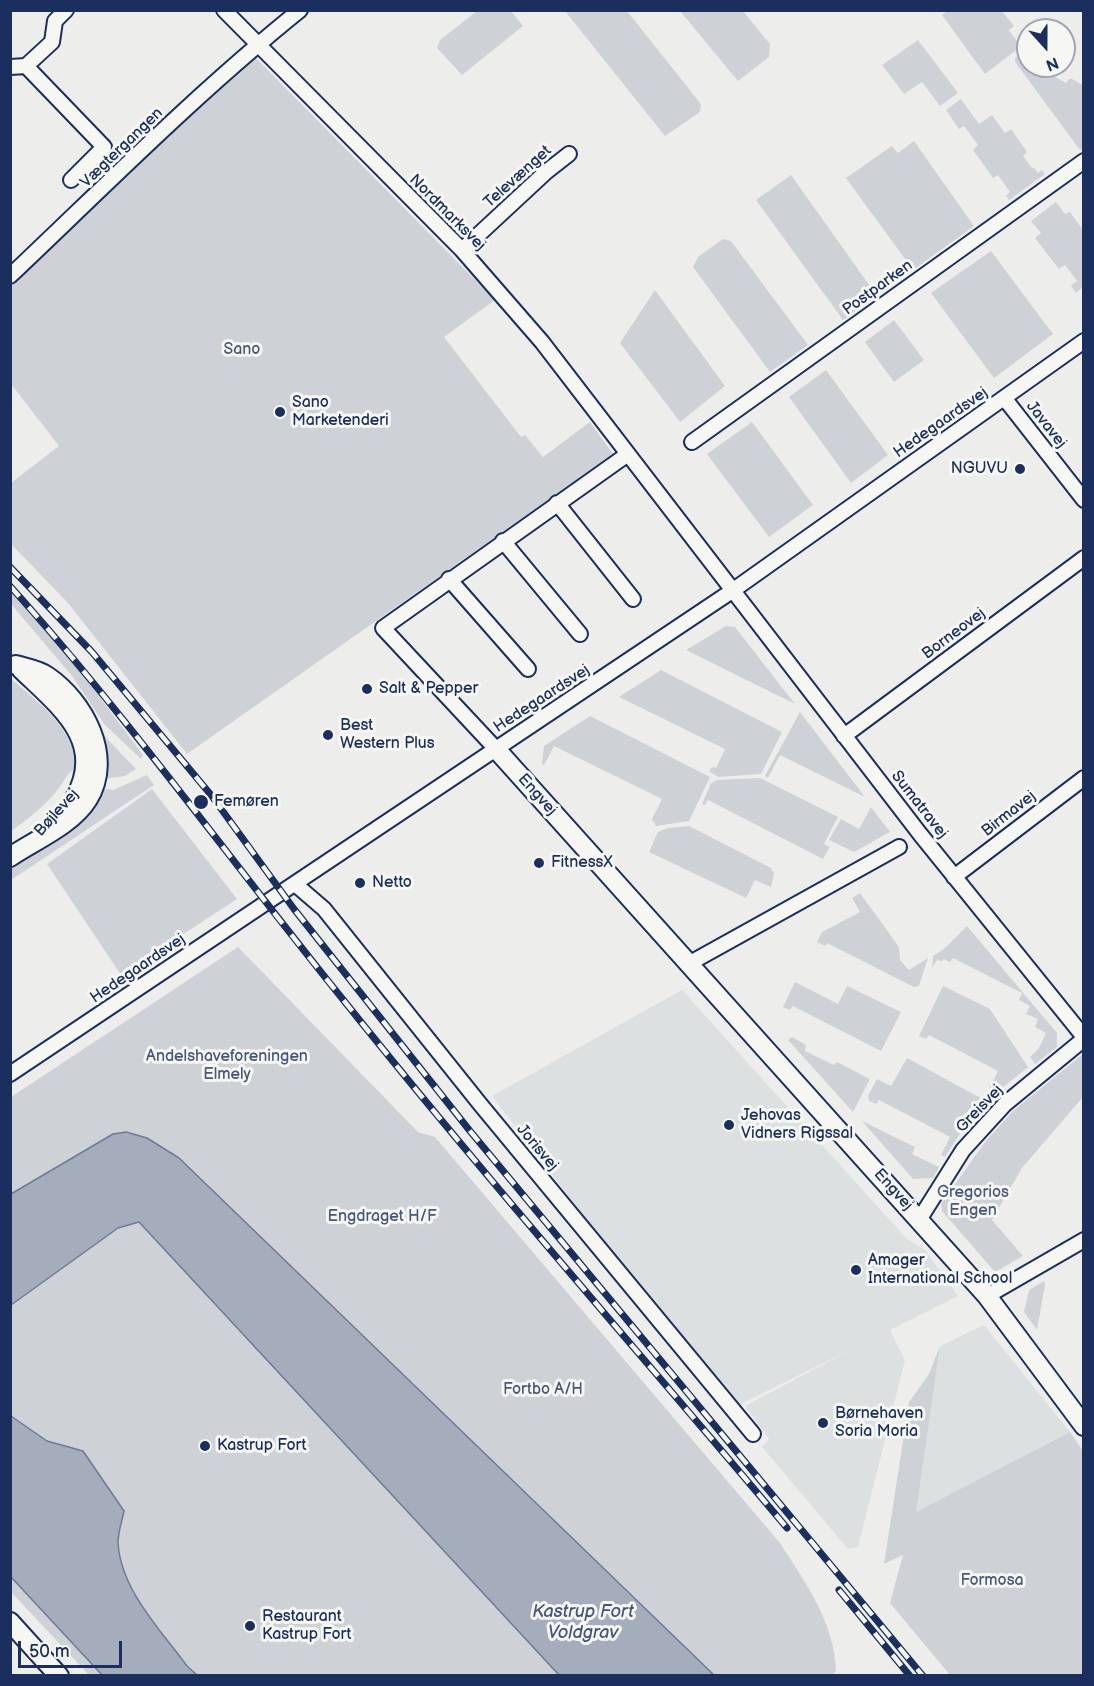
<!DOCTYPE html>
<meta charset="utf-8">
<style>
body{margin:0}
#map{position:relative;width:1094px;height:1686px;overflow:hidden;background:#edeeec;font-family:"Balsamiq Sans",sans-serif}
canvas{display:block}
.frame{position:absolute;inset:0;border:12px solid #1b2f5e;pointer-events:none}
.north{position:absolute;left:1016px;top:18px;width:60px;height:60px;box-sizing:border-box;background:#f6f6f2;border:2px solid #9ea6b7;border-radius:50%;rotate:159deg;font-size:16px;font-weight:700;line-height:24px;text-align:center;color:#1b2f5e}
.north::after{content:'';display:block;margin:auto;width:21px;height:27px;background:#1b2f5e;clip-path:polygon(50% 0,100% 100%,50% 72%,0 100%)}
.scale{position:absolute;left:18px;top:1641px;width:104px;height:27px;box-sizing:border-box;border:3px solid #1b2f5e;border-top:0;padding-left:8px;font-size:18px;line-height:21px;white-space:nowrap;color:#1b2f5e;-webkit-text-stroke:4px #f6f6f2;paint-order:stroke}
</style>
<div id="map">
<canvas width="1094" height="1686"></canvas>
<div class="frame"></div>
<div class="north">N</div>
<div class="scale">50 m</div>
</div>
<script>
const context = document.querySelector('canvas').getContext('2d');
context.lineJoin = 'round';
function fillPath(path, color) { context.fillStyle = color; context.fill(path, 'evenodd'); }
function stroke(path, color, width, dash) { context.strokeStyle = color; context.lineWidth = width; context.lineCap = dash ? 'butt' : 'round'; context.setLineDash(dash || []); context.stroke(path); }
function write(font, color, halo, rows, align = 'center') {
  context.font = font + ' "Balsamiq Sans",sans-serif'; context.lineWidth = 6; context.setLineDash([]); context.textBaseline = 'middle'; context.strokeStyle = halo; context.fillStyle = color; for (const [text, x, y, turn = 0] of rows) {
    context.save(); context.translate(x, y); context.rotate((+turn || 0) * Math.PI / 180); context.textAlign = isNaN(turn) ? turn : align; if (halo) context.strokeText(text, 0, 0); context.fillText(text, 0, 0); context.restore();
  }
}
fillPath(new Path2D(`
 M682 990 907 1239 925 1250 958 1296 890 1330 905 1360 858 1547 848 1549 762 1447 769 1439 745 1406 852 1349 731 1409 492 1096Z
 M984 1325 1070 1432 915 1513 940 1346Z`), '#dde0e1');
fillPath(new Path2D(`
 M949 10 1002 11 1014 26 1009 30 1019 44 1025 40 1027 42 985 74 942 15Z
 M477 11H511L523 26 462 75 437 48 440 40Z
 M565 11H627L701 104 700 112 665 136Z
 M680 11H743L770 44 769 57 738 81Z
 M918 40 958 93 940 106 922 82 904 94 882 65Z
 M1028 50V66H1050L1053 68 1050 74 1066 83 1070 78 1083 85V147L1080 150 1015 62V58Z
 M253 55 495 300 444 337 521 437 525 435 543 457 590 422 613 454 187 754 68 603 11 544V483L59 446 11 384V287Z
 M961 99 979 124 992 115 1005 133 1011 129 1027 152 1023 156 1032 168H1034L1038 173 1042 170 1045 174 1009 200 1006 196 1010 192 998 175 993 178 973 150 978 145 964 126 959 129 946 110Z
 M914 141 974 226 913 270 846 178 892 146 898 153Z
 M791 175 877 296 843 320 756 200Z
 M1056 202 1065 214 1070 212 1083 230V287L1076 293 1071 285 1077 281 1065 265 1059 269 1035 238 1041 233 1031 221Z
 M723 239 731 241 808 345 770 372 693 267 698 257Z
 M991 251 1053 334 994 378 931 293Z
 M655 290 725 386 680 422 620 343Z
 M894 320 924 360 894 382 865 342Z
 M826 370 888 455 851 483 789 397Z
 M752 422 813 505 769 537 707 454Z
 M11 591 71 659 143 755 141 759 105 725 72 676 11 604Z
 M726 626 735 627 795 704 686 650Z
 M661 670 782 732 761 774 718 777 709 771 712 767 716 768 725 749 619 697Z
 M10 678C37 701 75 729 76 767 66 774 63 784 55 793 42 808 27 820 11 831Z
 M800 712 865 797 780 755 768 778 765 776Z
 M590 716 710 777 689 821 656 826 652 819 662 799 554 746 544 765 542 764 544 746Z
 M94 725 136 769 125 776 103 779Z
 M147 775 154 785 11 880V867L52 839 101 788 113 790Z
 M760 778 838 817 824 844 830 847 823 859 708 800 705 805 702 804 711 783 717 780Z
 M152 789 237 899 121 975 47 864Z
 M871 807 890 832 854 852 829 840 841 819 859 829Z
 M689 826 771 868 774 873 771 887 755 880 746 898 649 852 658 832 667 828Z
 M860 893 899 947 900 960 909 970 928 958 919 986 914 987 827 943 825 946 817 942 822 932 860 912 852 898Z
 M967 926 1057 1033V1047L1035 1064 1030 1057 1039 1048 1046 1033 1035 1027 1038 1019 1026 1014 1030 1006 1019 1000 1022 993 953 958 950 962 944 959 942 961 937 960 932 968 933 956 944 949Z
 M238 947 418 1132 435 1137 780 1543C806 1584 834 1621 836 1671L831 1676 89 1675 11 1592V1097Z
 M795 982 838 1004 847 986 901 1012 881 1051 793 1006 790 1010 783 1007Z
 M943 986 990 1009 1028 1067 996 1093 989 1089 998 1071 929 1035 926 1039 919 1036Z
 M792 1037 806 1045 805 1051 834 1065 837 1062 870 1079 853 1112 788 1040Z
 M1083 1054V1097L1022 1168 992 1220 1023 1256 995 1272 942 1211 941 1204 985 1142 1013 1111Z
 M907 1058 988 1102 965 1126 945 1157 941 1155 950 1137 879 1100 876 1104 869 1101 868 1096 877 1079 891 1086Z
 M862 1121 915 1147 912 1154 939 1167 933 1178 913 1179Z
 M1044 1281 1045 1284 1037 1330 1024 1312 1029 1290Z
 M940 1346 916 1512 1070 1432 1083 1451V1675H950L890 1603 903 1555 884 1564 909 1402 929 1374Z`), '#ced2d7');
const water = new Path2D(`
 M126 1132 147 1138 179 1158 714 1675H559L139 1222 118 1228 11 1305V1194L113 1134Z
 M11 1416 47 1441 83 1451 124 1511C122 1521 118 1532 118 1543 121 1590 160 1629 187 1666L197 1675H102L11 1577Z`);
fillPath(water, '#a5acbc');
stroke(water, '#6e7a96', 1.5);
const street = new Path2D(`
 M66 10 55 21 52 42 26 66 104 147 71 180
 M224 10 462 250 542 342 920 834 1084 1037
 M10 67 26 66
 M462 250 546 172 569 154
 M10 276C105 186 197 93 300 10
 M1005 399 1084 500
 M692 442 1084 161
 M557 503 633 599
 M503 541 580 634
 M449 579 528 669
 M844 736 1084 558
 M496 749 383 628 628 454
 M954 877 1084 778
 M295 884 324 909 480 1104 753 1434
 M690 963 899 847
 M10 1074 732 591 1084 341
 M919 1220 963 1150 1005 1104 1084 1039
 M987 1296 1084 1240`);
const secondary = new Path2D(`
 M21 669C59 706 107 741 75 798
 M496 749 987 1296 1084 1426
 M10 857C35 840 72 825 88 799 114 757 84 701 47 676 39 670 26 668 16 665
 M10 1622 59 1676`);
stroke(street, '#1b2f5e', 18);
stroke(secondary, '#1b2f5e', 22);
stroke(street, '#f6f6f2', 14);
stroke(secondary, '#f6f6f2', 18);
const rail = new Path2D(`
 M10 567 92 652 211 795 294 909 470 1131 923 1676
 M10 586C129 718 233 864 345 1002 488 1181 640 1353 787 1528
 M839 1590 910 1676`);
stroke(rail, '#1b2f5e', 7);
stroke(rail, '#f6f6f2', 4.5, [14]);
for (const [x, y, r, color] of [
 [280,412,6,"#1b2f5e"],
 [1020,469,6,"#1b2f5e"],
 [367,689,6,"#1b2f5e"],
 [328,735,6,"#1b2f5e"],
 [201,802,8,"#1b2f5e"],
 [539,863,6,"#1b2f5e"],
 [360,883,6,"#1b2f5e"],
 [729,1125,6,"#1b2f5e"],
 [856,1270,6,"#1b2f5e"],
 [823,1423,6,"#1b2f5e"],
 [205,1446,6,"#1b2f5e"],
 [250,1626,6,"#1b2f5e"]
]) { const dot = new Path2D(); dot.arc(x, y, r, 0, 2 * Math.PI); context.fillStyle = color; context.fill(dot); stroke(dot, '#f6f6f2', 2); }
write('16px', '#1b2f5e', '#f6f6f2', [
 ["Vægtergangen",122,148,-44],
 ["Televænget",518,177,-42],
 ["Nordmarksvej",447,213,45],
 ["Postparken",878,288,-36],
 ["Hedegaardsvej",941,423,-35],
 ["Javavej",1046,425,52],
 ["Borneovej",954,634,-37],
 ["Hedegaardsvej",542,699,-33],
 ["Engvej",537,795,48],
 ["Sumatravej",919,805,52],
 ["Bøjlevej",57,813,-48],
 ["Birmavej",1009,814,-38],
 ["Hedegaardsvej",138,969,-34],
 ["Greisvej",980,1109,-46],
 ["Jorisvej",537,1148,50],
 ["Engvej",893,1190,48]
]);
write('16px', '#48587c', '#f6f6f2', [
 ["Sano",242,350],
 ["Andelshaveforeningen",227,1057],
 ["Elmely",227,1075],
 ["Gregorios",973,1193],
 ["Engen",973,1211],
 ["Engdraget H/F",382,1217],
 ["Fortbo A/H",543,1390],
 ["Formosa",992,1581]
]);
write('16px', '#1b2f5e', '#f6f6f2', [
 ["Sano",292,403],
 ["Marketenderi",292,421],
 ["NGUVU",1008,469,"right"],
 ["Salt & Pepper",379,689],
 ["Best",340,726],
 ["Western Plus",340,744],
 ["Femøren",214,802],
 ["FitnessX",551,863],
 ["Netto",372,883],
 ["Jehovas",741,1116],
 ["Vidners Rigssal",741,1134],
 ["Amager",868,1261],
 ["International School",868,1279],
 ["Børnehaven",835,1414],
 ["Soria Moria",835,1432],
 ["Kastrup Fort",217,1446],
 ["Restaurant",262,1617],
 ["Kastrup Fort",262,1635]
], 'left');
write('italic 18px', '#44547a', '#f6f6f2', [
 ["Kastrup Fort",583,1612],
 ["Voldgrav",583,1633]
]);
</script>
